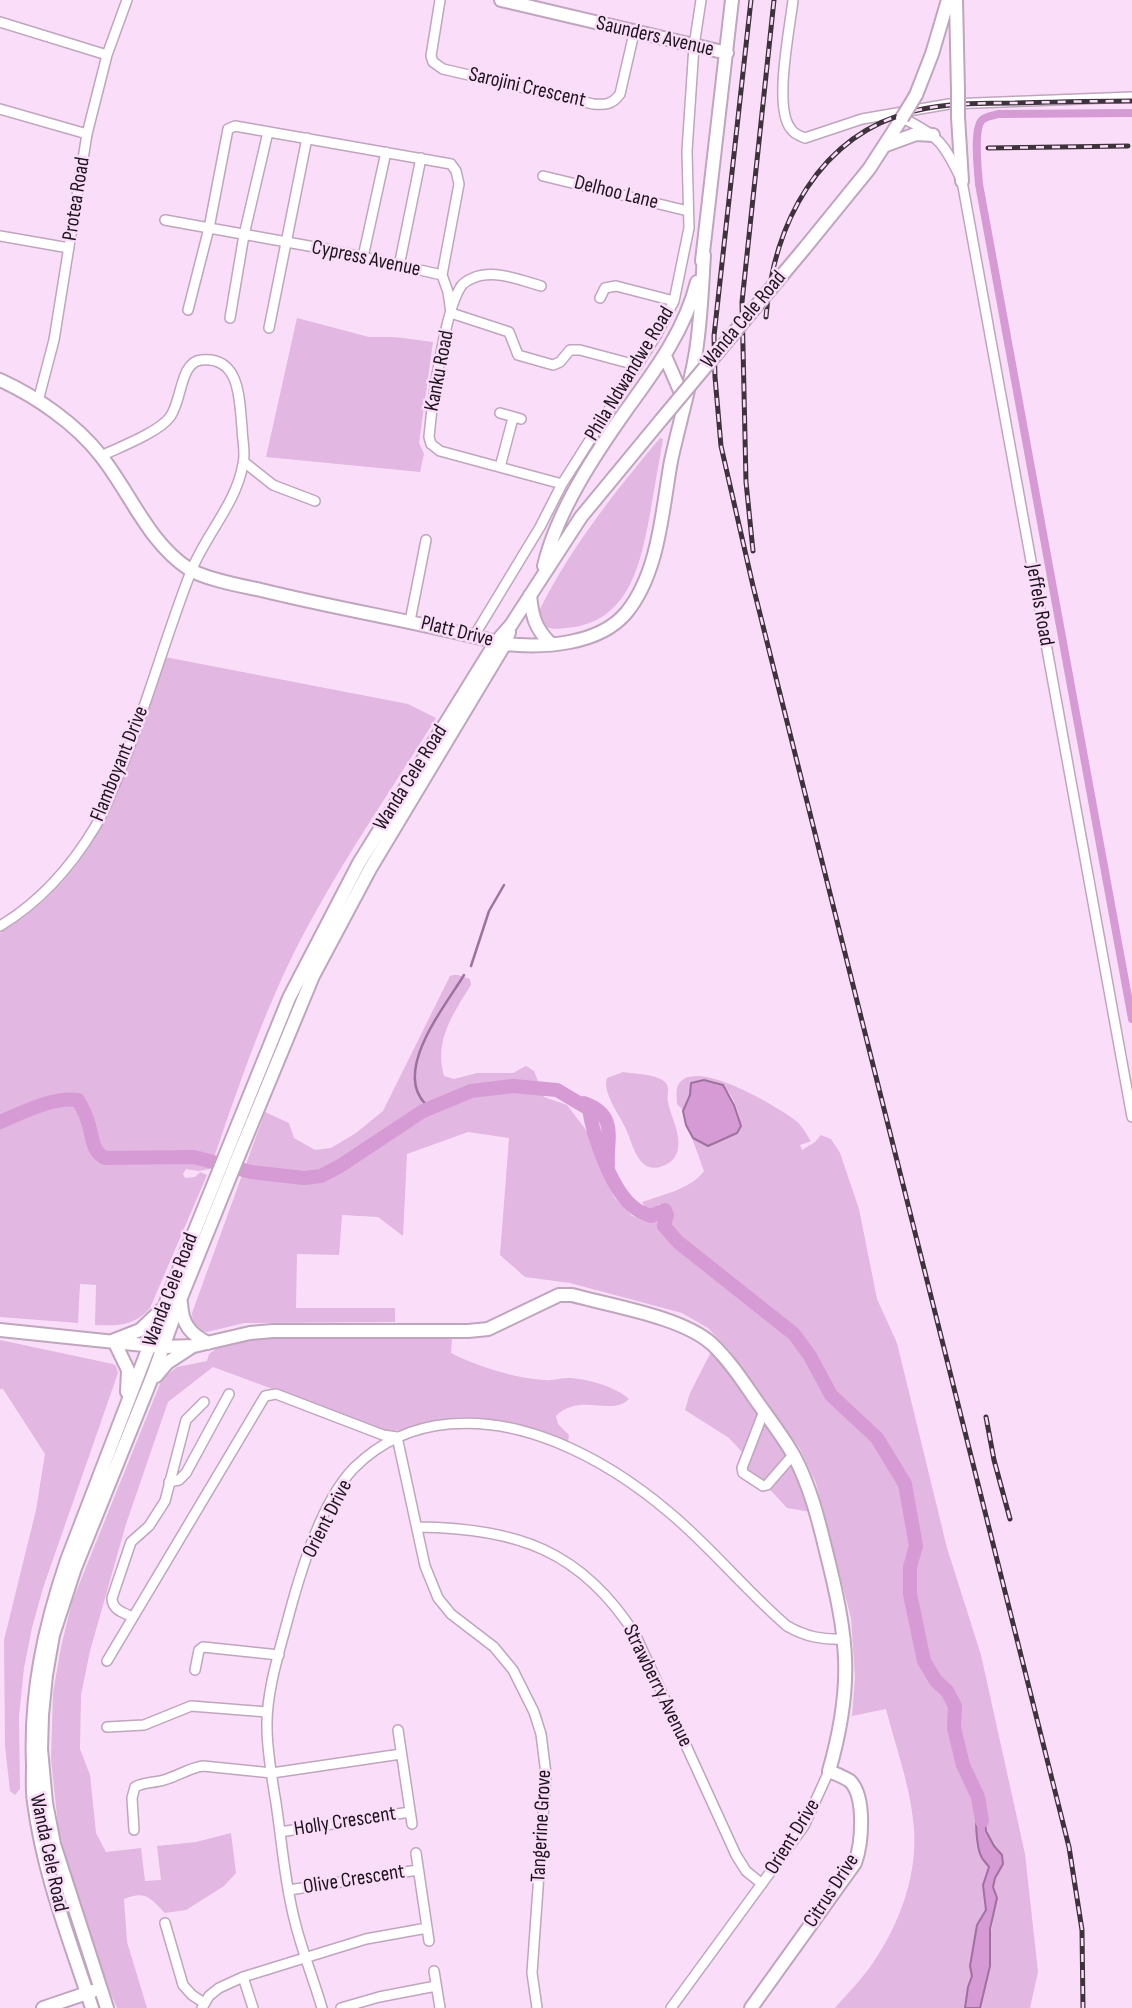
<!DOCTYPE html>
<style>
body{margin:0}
canvas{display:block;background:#fadef9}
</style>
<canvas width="1132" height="2008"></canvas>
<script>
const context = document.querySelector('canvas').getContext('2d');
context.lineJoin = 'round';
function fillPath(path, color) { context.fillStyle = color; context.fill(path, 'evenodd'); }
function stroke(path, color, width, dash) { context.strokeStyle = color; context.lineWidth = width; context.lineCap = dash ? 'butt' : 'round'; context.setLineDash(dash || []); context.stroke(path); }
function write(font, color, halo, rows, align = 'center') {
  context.font = font + ' "Sofia Sans Condensed",sans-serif'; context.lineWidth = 5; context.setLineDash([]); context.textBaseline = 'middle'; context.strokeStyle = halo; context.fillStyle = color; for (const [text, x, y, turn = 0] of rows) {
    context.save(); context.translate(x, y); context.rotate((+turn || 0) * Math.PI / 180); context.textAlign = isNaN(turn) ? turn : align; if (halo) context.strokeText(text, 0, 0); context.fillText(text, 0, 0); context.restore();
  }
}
fillPath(new Path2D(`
 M297 318 369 337H395L433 342 419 443 424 454 420 472 266 457Z
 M660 438 663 439C659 464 654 489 650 514 641 561 631 617 575 627 565 628 554 631 544 626L539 611C571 547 614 493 660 438Z
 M165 657 408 704 436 718C394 786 348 852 310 922 267 1000 239 1085 210 1169L198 1171 186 1169 183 1174 185 1178 195 1177 200 1172 207 1175 150 1308C134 1326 118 1326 95 1325L96 1285 80 1284 78 1323 0 1317V933C105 871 129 765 165 657Z
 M453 975H458L470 979 471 985C453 1014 434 1040 444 1076L454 1079 477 1073H513L526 1066 534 1071 544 1097 567 1105 586 1130 599 1156 614 1197 632 1216 651 1222 671 1216 668 1205 659 1204 652 1211 647 1210 642 1202C662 1195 691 1189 704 1171L692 1138 708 1146 737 1134 741 1126C736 1098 725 1072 691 1083L690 1095 683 1110 677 1104C677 1099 676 1092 677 1088 688 1052 779 1108 795 1120 802 1125 806 1134 811 1141L800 1145 802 1150 815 1142 821 1135 831 1139 840 1153 859 1209 877 1299 897 1343 947 1548 981 1655 1025 1854 1038 1972 1030 2008H980L990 1966 989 1943 993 1920V1887L999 1850C986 1839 986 1823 984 1807L976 1825 981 1857 989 1867 983 1885 986 1910 977 1925 970 1966 972 1976 968 1987 965 2008H835C847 1994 860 1981 870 1967 900 1925 920 1871 913 1819 909 1782 895 1745 886 1709L852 1716 855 1677 851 1618 816 1483 800 1449 730 1351 708 1328 682 1313 570 1283 525 1277 500 1255 509 1138 468 1132 407 1154 403 1236 378 1217 342 1215 339 1255 297 1254 296 1308H395V1322L244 1323 207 1332 199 1330 193 1325 192 1313 265 1112 289 1123 294 1138 315 1150 331 1148 356 1133 383 1111 450 976Z
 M623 1072C635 1074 656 1074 665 1082 671 1087 666 1095 668 1102 671 1118 681 1133 678 1149 677 1156 672 1162 665 1165 638 1178 633 1143 625 1127 619 1114 602 1092 607 1078Z
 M452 1338 451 1353C476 1366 517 1379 546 1380 553 1381 560 1378 568 1378 586 1378 616 1387 629 1399 611 1417 581 1392 556 1416L558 1424 569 1435 568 1442C560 1440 552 1435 543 1432 515 1422 482 1416 452 1418 429 1419 406 1434 384 1430L213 1367 168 1402 126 1524 90 1651 81 1695 80 1749 90 1775 96 1833 106 1852 141 1848 145 1881 161 1880 157 1846 196 1842 231 1833 236 1873 224 1886 186 1910 165 1913C150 1898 146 1890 124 1899L127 1942 147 2008H117L110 1992 68 1869 58 1825 51 1759 53 1693 61 1647 72 1602 162 1379 177 1367 207 1361 209 1354 216 1349 253 1339Z
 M0 1340 113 1364 116 1366 118 1373 43 1588 32 1628 24 1668 19 1716 20 1789 15 1795 10 1791 5 1746 4 1640 36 1510 45 1454 3 1389H0Z
 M711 1352 724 1366 787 1456 799 1477 811 1512 787 1508 763 1482 747 1471 742 1452 729 1438 685 1410 690 1393Z`), '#e2b7e1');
const water = new Path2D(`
 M704 1080 723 1085 734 1105 741 1126 737 1133 708 1146 693 1138 686 1125 683 1111 690 1095 691 1083Z
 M979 1802 984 1807 986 1831 994 1846 1002 1855 1003 1864 995 1878 993 1887 997 1898 990 1929V1966L980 2008H965L968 1987 972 1976 970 1966 977 1925 986 1910 983 1885 989 1867C987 1864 984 1861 982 1858 976 1848 974 1813 979 1802Z`);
fillPath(water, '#d69bd5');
stroke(water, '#9e729e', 2);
stroke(new Path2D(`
 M471 966 489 911 504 885
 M430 1108C388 1076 444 1008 464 975`), '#9e729e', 2.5);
stroke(new Path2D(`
 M1132 113 998 114C993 116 986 116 982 120 973 129 978 171 979 184L1132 1019`), '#d69bd5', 8);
stroke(new Path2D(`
 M584 1103C619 1115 606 1140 608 1165
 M0 1122C24 1112 52 1097 78 1100 82 1107 86 1115 88 1122 93 1136 91 1151 105 1158L194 1157 251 1172 304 1178 321 1176 340 1166 423 1111 471 1091 513 1086 557 1090 589 1109C593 1136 612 1193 636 1209 640 1212 646 1214 651 1216L665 1210 667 1215 664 1226 678 1242 794 1334 810 1356 831 1395 877 1438 905 1484 916 1546 910 1567V1594L924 1661 936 1681 947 1691 955 1706 954 1728 963 1765 978 1797 982 1821`), '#d69bd5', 14);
const street = new Path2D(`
 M440 0 431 56 433 62 443 69 593 104C605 105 612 105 620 94L634 33
 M793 0C790 28 773 108 791 129 794 134 800 136 805 138L862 119 949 104 1132 97
 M0 22 107 55
 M0 109 87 134
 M902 118C939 135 945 145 962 181L1132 1117
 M543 176 688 211
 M165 220 331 250 442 275 448 292 451 313 509 332 518 355 553 365 560 362 570 350H580L636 365
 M0 236 69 248
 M363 257 386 152
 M399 266 421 158
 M541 286C520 280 494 269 473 278 468 280 462 284 460 288 444 315 432 403 429 437L431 444 440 451 562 484
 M600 298 605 288 616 286 674 301
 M188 310 209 228 228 129 235 126 451 164 456 171 459 184 442 275
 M230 318 244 235 268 132
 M269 328 307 138
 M38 401 54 340 87 134 107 55 127 0
 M500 413 521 419
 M244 462 273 485 315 501
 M500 467 513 418
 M410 621 426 540
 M474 636 540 527 562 484 657 334 674 301 689 228 687 151 694 46 701 0
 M0 926C40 902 71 867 95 827 104 813 110 795 117 779 145 712 164 641 190 574 204 536 236 505 243 464 246 453 242 439 242 427 239 400 241 356 201 360 180 362 182 401 170 417 159 432 120 447 101 456
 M764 1411 742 1468 743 1473 763 1486 767 1485 793 1455
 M169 1482 179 1480 186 1473 229 1394
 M418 1527C516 1528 582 1550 636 1636L736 1855 746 1871 762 1884
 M133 1617C124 1613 112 1610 112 1598L131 1542 149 1526 165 1501 186 1420 204 1402
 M107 1661 265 1396 276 1394 383 1435 397 1437 425 1566 438 1598 451 1614 494 1647 513 1670 534 1712 541 1734 546 1774 532 1973 537 2008
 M195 1670 199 1650 203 1647 279 1655
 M107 1727 144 1725 191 1706 267 1712
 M398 1730 412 1824
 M134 1830 132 1798 135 1787C144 1782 154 1783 164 1780 178 1776 189 1768 203 1766L272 1773 401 1754
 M280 1832 410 1812
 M416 1853 429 1941
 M289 1890 418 1870
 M165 1923 183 1985 192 1995 204 2003
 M434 1971 440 2008
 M243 1977 253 2008
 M202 2008 209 1996 219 1988 243 1977 366 1939 427 1928
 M322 2008C314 1981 303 1953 296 1926 285 1886 282 1843 276 1803 272 1778 267 1752 267 1727 266 1691 281 1646 290 1611 302 1567 322 1501 354 1468 409 1413 487 1414 556 1442 598 1459 636 1484 670 1513 712 1548 746 1591 787 1626 806 1637 823 1640 845 1639
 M341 2008 379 1997 436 1986
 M671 2008 804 1826 829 1771`);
const secondary = new Path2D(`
 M501 0 727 53
 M956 0 958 91
 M916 95 932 54 948 0
 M958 117 962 181
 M886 145 916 134 933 135
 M804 249 869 169 902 118
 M702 261 732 0
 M665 356 684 400
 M0 380C37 397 76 424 101 456 131 494 148 542 189 569 204 579 242 586 261 590 342 610 424 623 505 644 543 648 599 645 626 613 659 573 662 511 671 461 679 424 690 388 696 351 701 320 702 287 704 255
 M544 566C557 511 595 454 627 409 656 369 685 330 697 282
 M530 595C532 616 535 628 550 643
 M181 1303C182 1324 190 1334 208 1343
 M0 1330 163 1347 194 1346 250 1333 273 1331H468L488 1329 559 1295H572C612 1306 682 1317 712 1344 730 1361 744 1383 758 1403 770 1420 784 1438 794 1456 810 1486 818 1518 826 1551 848 1638 854 1684 829 1771 836 1774 844 1777 850 1781 866 1797 862 1844 855 1863L751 2008
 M112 1341 140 1330 161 1310
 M115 1343 128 1370 127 1392
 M156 1376 167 1363 193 1346
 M43 2008 93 1991
 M92 2008C70 1941 43 1873 34 1802 32 1790 33 1777 33 1765 30 1693 44 1628 67 1560L172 1287 289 998 359 863 496 642 511 625 581 517 661 420
 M107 2008 54 1844 46 1803 41 1749 42 1715 46 1675 53 1635 75 1568 153 1375 180 1300 238 1157 313 976 370 869 505 644 509 632`);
stroke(street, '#c0a5be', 12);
stroke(secondary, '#c0a5be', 16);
stroke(street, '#fff', 9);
stroke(secondary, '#fff', 12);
const rail = new Path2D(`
 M751 0 714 336 715 377 721 446 753 586 1069 1847 1082 1930 1083 2008
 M988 148 1128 146
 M766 317C773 225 818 135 914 111 947 103 981 103 1015 103 1054 102 1093 101 1132 101
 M753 551 746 482 742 302 774 0
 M986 1417 994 1460 1010 1519`);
stroke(rail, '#3e323d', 5);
stroke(rail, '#fadef9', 2.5, [8]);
const secondaryBridge = new Path2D(`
 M958 117V91
 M902 118 916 95
 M661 420 804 249`);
stroke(secondaryBridge, '#c0a5be', 16, []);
stroke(secondaryBridge, '#fff', 12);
write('21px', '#1d141d', '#fadef9', [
 ["Saunders Avenue",655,37,13],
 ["Sarojini Crescent",527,88,13],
 ["Delhoo Lane",616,193,14],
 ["Protea Road",77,199,-81],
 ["Cypress Avenue",366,259,12],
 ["Wanda Cele Road",744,320,-50],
 ["Kanku Road",440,371,-79],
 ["Phila Ndwandwe Road",630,374,-59],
 ["Jeffels Road",1039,605,80],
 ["Platt Drive",457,632,14],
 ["Flamboyant Drive",120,764,-68],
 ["Wanda Cele Road",411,778,-58],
 ["Wanda Cele Road",171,1290,-69],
 ["Orient Drive",328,1519,-63],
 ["Strawberry Avenue",657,1686,64],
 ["Holly Crescent",345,1822,-9],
 ["Tangerine Grove",542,1826,-87],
 ["Orient Drive",793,1837,-58],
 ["Wanda Cele Road",48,1853,78],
 ["Olive Crescent",354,1880,-9],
 ["Citrus Drive",832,1891,-57]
]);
</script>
